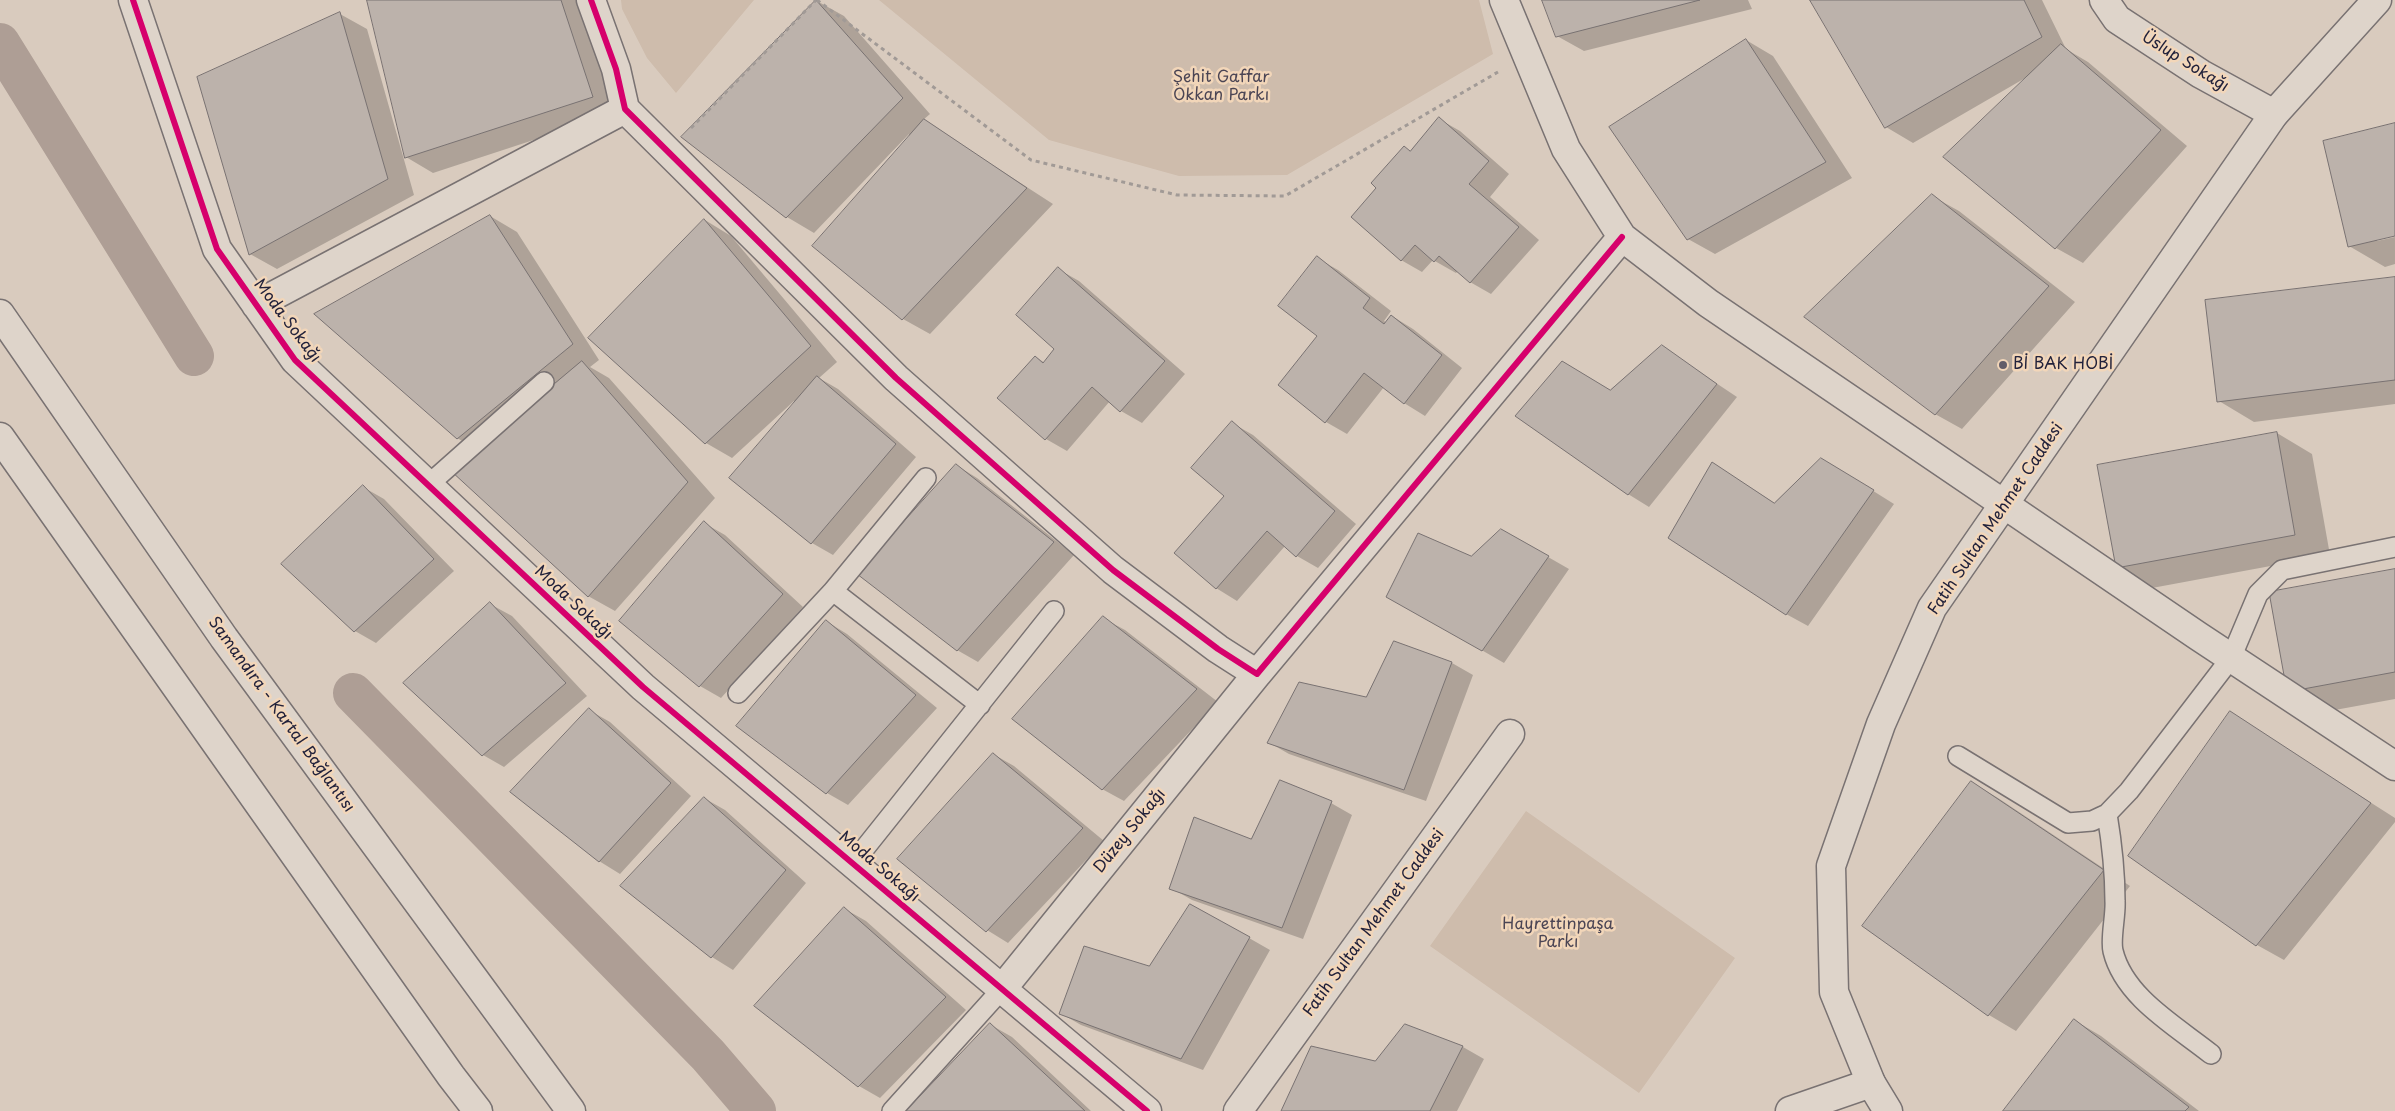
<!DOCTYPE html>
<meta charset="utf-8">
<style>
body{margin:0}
canvas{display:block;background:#d9cbbe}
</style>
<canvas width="2395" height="1111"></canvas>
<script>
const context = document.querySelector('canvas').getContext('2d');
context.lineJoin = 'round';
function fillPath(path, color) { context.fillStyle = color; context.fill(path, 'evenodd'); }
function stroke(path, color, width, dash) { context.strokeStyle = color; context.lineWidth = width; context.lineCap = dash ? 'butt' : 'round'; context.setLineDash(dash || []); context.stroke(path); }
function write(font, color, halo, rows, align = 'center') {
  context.font = font + ' "Playpen Sans",sans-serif'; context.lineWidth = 5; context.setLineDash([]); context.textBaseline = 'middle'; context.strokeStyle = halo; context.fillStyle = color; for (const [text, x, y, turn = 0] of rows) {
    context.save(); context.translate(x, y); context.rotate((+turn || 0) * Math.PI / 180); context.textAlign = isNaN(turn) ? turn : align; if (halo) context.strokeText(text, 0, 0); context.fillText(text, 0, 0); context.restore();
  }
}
fillPath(new Path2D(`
 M621 0H754L676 93 647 58 622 9Z
 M879 0H1479L1493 54 1287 175 1179 176 1049 140Z
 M1526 811 1735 958 1639 1093 1430 946Z`), '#cebcac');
fillPath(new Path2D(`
 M369 0H582L619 112 433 173 406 157Z
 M1544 0H1748L1752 9 1584 51 1557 36Z
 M1812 0H2042L2066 49 2088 62 2187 146 2083 263 2056 248 2027 77 1913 143 1886 127Z
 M817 1 844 16 930 114 923 120 1053 204 930 334 903 319 909 134 814 233 787 217Z
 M340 14 367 29 414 195 277 269 250 254Z
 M1746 40 1773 56 1852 178 1715 254 1688 239Z
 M1439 119 1460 131 1509 174 1490 197 1539 240 1491 294 1470 282 1458 271 1456 273 1433 260 1422 272 1401 260 1411 152Z
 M2395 125V234L2377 239V241L2395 237V264L2385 267 2349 246Z
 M1932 196 1959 211 2075 302 1962 429 1935 414Z
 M490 216 517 232 599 360 590 367 609 378 715 498 615 611 588 596 478 450 457 438Z
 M705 220 731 236 837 362 819 378 838 389 916 457 833 555 812 543 794 401 732 458 706 443Z
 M1317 258 1338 270 1391 311 1384 321 1387 323 1392 316 1413 329 1462 368 1425 416 1404 403 1384 387 1347 434 1326 422 1319 336Z
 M1058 269 1079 281 1185 374 1142 423 1121 411 1110 401 1067 451 1046 439 1036 357 1045 363 1056 349Z
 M2395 278V404L2254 422 2219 401Z
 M1662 347 1737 397 1649 507 1628 494 1611 391Z
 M1232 423 1253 435 1356 524 1318 568 1297 556 1285 546 1237 601 1216 588Z
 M2277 433 2312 454 2330 555 2152 588 2117 568Z
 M1712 463 1776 504 1843 472 1894 504 1808 626 1786 614Z
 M956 465 977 478 1074 555 978 662 957 650Z
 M363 487 384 499 454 571 376 643 355 631Z
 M704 523 725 535 803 607 721 698 700 686 621 621Z
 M1501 530 1569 569 1504 663 1388 596 1472 558Z
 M2395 570V699L2324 712 2288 692Z
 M490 604 512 616 587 696 504 767 483 755Z
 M1103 618 1125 630 1218 702 1124 801 1102 789Z
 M826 621 847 634 937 708 848 805 827 793Z
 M1395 643 1452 663 1473 675 1426 801 1289 754 1268 742 1367 698Z
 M589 710 610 722 691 796 620 874 599 861Z
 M2230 713 2395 818V822L2284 960 2257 945Z
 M993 754 1014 766 1104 841 1008 943 987 930Z
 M1280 782 1331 803 1352 815 1303 939 1192 900 1171 888 1251 841Z
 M1971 782 1998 798 2130 886 2016 1031 1989 1015 1864 926Z
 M704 798 725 810 806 883 733 970 712 957 622 886Z
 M845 909 866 921 966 1010 880 1098 859 1086Z
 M1249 938 1270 950 1203 1070 1081 1025 1060 1013Z
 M2074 1020 2101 1036 2199 1111H2004Z
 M991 1025 1012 1037 1091 1111H908Z
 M1406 1025 1463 1047 1484 1059 1457 1111H1282L1375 1062Z`), '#0003');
stroke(new Path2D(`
 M0 43 194 356
 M353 693 708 1055 756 1111`), '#ae9e95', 40);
const building = new Path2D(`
 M367 0H561L593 97 405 158Z
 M816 0 903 98 786 218 681 137Z
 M1542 0H1700L1556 37Z
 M1810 0H2024L2042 37 1885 128Z
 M340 12 388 179 249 255 197 77Z
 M1746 39 1826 162 1687 240 1609 127Z
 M2061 44 2161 130 2055 249 1943 157Z
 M1439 117 1489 161 1469 184 1519 227 1470 283 1439 256 1434 262 1415 245 1401 261 1351 217 1376 188 1371 183 1404 146 1410 151Z
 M924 119 1027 188 902 320 812 246Z
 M2395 123V236L2348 247 2323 141Z
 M1932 194 2049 286 1935 415 1804 317Z
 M490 215 573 344 457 439 314 314Z
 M704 219 811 346 705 444 588 338Z
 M1317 256 1370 298 1363 308 1384 324 1391 315 1442 355 1404 404 1364 373 1325 423 1278 385 1317 336 1278 306Z
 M1058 267 1165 361 1120 412 1092 387 1045 440 997 398 1035 356 1043 363 1054 349 1016 315Z
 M2395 277V380L2217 402 2205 300Z
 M1662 345 1717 384 1628 495 1515 416 1562 361 1610 390Z
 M582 361 688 482 588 597 451 471Z
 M817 376 896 444 811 544 729 478Z
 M1232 421 1335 511 1296 557 1267 531 1216 589 1174 553 1224 496 1191 468Z
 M2277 432 2295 535 2116 568 2097 465Z
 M1821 458 1874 490 1786 615 1668 538 1712 462 1774 503Z
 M956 464 1054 542 957 651 857 574Z
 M363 485 434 559 354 632 281 564Z
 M704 521 783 594 699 687 619 621Z
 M1501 529 1549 556 1482 651 1386 597 1418 533 1471 556Z
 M2395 569V672L2287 692 2269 592Z
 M490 602 566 683 482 756 403 683Z
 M1103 616 1197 689 1102 790 1012 719Z
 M826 620 916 695 826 794 736 726Z
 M1394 641 1452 662 1404 790 1267 743 1299 682 1366 697Z
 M589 708 671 783 599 862 510 792Z
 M2230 711 2371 803 2256 946 2128 856Z
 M993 753 1083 828 986 932 897 859Z
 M1280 780 1332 801 1282 928 1169 889 1194 817 1251 839Z
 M1971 781 2104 870 1988 1016 1862 926Z
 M704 797 786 870 711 958 620 886Z
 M1190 904 1250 937 1181 1059 1059 1014 1084 946 1149 966Z
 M844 907 946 997 858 1087 754 1006Z
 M2074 1019 2189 1107 2185 1111H2003Z
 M990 1023 1085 1111H906Z
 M1405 1024 1463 1046 1430 1111H1281L1311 1046 1375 1061Z`);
fillPath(building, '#bcb2ab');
stroke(building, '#797272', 1);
const lane = new Path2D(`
 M428 485 544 382
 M833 591 980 705
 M738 693 833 591 926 478
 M1958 756 2068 823 2092 821 2107 814 2129 791 2231 658 2258 594 2282 570 2395 547
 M2107 814C2112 844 2115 872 2115 901 2116 915 2110 939 2113 951 2124 997 2176 1026 2211 1054
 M853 863 1054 611
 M892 1111 1002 989`);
const street = new Path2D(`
 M133 0 217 249 295 360 643 687 1147 1111
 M591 0 616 69 625 109 896 378 1113 570 1218 649 1257 674 1622 237
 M1504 0 1566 149 1622 237 1708 303 2198 636 2395 766
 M2104 0 2117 19 2201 74 2274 114
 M256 305 625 109
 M1002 989 1257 674
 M1238 1111 1510 734
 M1790 1111 1871 1083`);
const secondary = new Path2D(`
 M1888 1111 1871 1083 1834 992 1831 866 1881 724 1932 608 2274 114 2377 0`);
const highway = new Path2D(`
 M0 314 224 638 571 1111
 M0 437 451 1076 478 1111`);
stroke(lane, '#797272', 22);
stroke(street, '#797272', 31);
stroke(secondary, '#797272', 31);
stroke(highway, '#797272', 31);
stroke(new Path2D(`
 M817 0 1031 160 1177 195 1285 196 1498 72
 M691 128 816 0`), '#a19a96', 3, [4, 4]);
stroke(lane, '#ded4ca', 19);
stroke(street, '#ded4ca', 28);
stroke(secondary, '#ded4ca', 28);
stroke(highway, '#ded4ca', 28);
stroke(new Path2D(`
 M133 0 217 249 295 360 643 687 1147 1111
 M591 0 616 69 625 109 896 378 1113 570 1218 649 1257 674 1622 237`), '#d6006c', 6);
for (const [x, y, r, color] of [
 [2003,365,5,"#625d69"]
]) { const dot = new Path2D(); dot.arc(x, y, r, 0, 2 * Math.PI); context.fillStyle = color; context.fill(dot); stroke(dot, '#f2d6b9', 2); }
write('16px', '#22223b', '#f2d6b9', [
 ["Üslup Sokağı",2185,62,32],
 ["Moda Sokağı",287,321,53],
 ["Fatih Sultan Mehmet Caddesi",1996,519,-56],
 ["Moda Sokağı",573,603,43],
 ["Samandıra - Kartal Bağlantısı",281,715,54],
 ["Düzey Sokağı",1130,831,-51],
 ["Moda Sokağı",879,867,40],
 ["Fatih Sultan Mehmet Caddesi",1374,923,-54]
]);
write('16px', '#4b4554', '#f2d6b9', [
 ["Şehit Gaffar",1221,78],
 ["Okkan Parkı",1221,96],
 ["Hayrettinpaşa",1558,925],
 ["Parkı",1558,943]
]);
write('16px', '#22223b', '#f2d6b9', [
 ["Bİ BAK HOBİ",2013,365]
], 'left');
</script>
